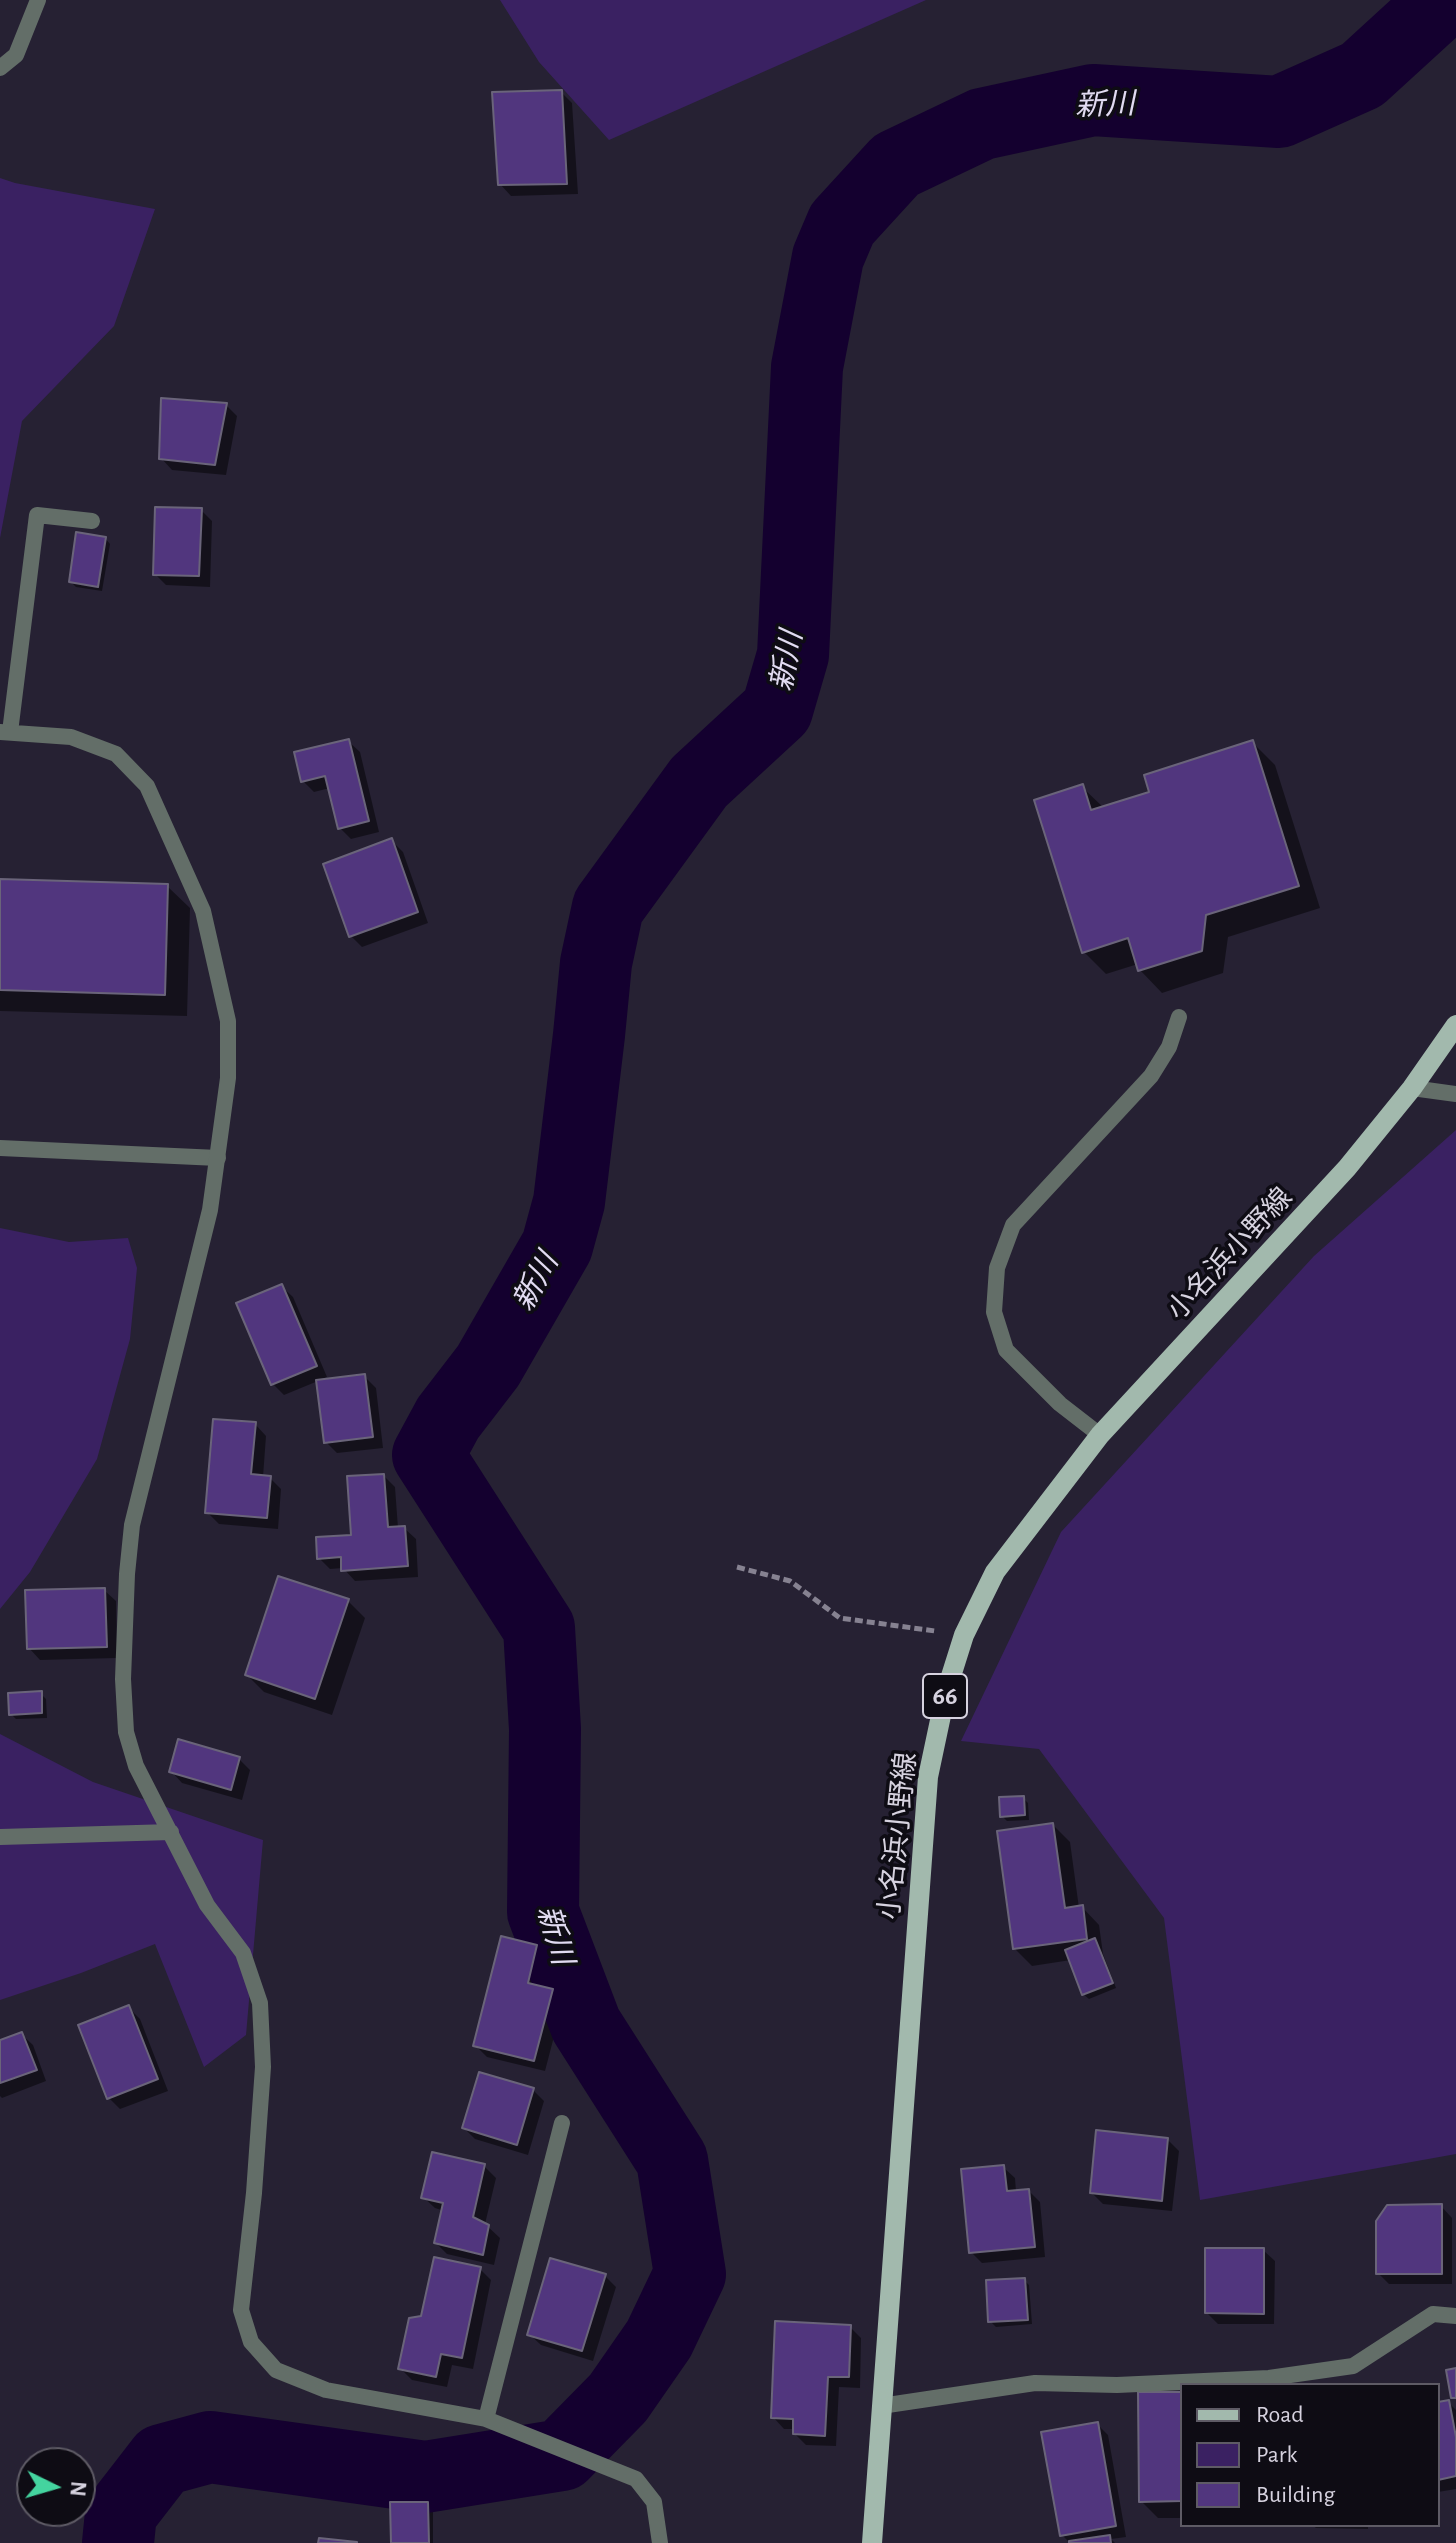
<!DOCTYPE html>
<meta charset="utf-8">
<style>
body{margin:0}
#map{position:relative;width:1456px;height:2543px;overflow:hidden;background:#262133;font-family:"Alegreya Sans",sans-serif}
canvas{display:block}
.legend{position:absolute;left:1180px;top:2383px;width:260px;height:144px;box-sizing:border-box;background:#0e0c14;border:2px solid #5e5b65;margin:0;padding:10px 14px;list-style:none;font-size:24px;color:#d6d2df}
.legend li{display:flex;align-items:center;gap:16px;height:40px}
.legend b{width:40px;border:2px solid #5e5b65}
.north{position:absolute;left:16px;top:2447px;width:80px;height:80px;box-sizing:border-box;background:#0e0c14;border:2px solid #5e5b65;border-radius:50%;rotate:95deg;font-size:22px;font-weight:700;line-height:32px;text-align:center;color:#d6d2df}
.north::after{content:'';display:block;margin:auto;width:28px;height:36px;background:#44d49f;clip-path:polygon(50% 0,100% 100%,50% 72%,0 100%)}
</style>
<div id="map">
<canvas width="1456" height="2543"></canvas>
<ul class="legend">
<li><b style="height:10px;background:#a2b9ad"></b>Road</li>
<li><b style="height:22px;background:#3a2162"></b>Park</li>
<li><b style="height:22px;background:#51367e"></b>Building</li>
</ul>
<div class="north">N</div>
</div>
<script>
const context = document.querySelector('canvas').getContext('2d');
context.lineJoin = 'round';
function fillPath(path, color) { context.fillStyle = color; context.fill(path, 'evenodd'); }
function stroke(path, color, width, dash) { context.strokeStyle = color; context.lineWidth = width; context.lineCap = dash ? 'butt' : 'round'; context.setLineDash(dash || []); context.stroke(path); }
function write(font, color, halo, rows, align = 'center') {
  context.font = font + ' "Alegreya Sans","Noto Sans JP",sans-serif'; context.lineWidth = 7; context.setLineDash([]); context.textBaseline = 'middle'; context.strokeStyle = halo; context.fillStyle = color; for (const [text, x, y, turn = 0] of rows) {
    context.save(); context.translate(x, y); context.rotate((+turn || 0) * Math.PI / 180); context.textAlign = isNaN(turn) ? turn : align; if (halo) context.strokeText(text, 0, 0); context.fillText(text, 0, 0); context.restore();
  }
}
fillPath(new Path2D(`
 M500 0H926L609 140 539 62Z
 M0 178 15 183 155 209 114 326 22 421 0 538Z
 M1456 1130V2154L1200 2200 1164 1918 1039 1749 961 1741 1061 1532 1314 1256Z
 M0 1228 69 1242 128 1238 137 1268 130 1339 97 1459 30 1572 0 1609Z
 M0 1734 93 1782 263 1840 246 2035 204 2067 155 1944 81 1973 0 2000Z`), '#3a2162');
fillPath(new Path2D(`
 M561 92 572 103 578 194 511 196 500 184Z
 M226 405 237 416 226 475 172 470 161 458Z
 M201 510 212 521 210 587 166 585 155 574Z
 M105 538 110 544 102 591 76 587 71 582Z
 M348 741 360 752 379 832 351 839 340 828 330 788 314 792 303 781Z
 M1252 742 1275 765 1320 908 1228 937 1223 973 1162 993 1140 970 1138 964 1106 974 1084 952 1082 787 1104 808 1151 793Z
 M392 841 403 852 428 923 362 947 351 936Z
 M0 881 167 886 190 908 187 1016 0 1011Z
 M281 1286 293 1297 327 1377 318 1381 364 1376 376 1388 383 1448 337 1453 326 1442 318 1381 284 1395 273 1384Z
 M255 1424 266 1436 263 1477 270 1478 281 1489 278 1529 219 1524 207 1512Z
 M384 1476 395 1487 398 1528H404L416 1539 418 1577 355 1581 343 1568 330 1569 319 1558 353 1537Z
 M104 1590 116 1601 117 1658 40 1660 29 1648Z
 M348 1601 365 1618 332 1715 264 1692 247 1675Z
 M41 1694 46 1699 47 1718 16 1719 11 1714Z
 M239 1759 250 1770 242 1800 182 1783 171 1771Z
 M1023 1798 1028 1803 1029 1820 1007 1821 1002 1816Z
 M1053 1825 1070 1842 1079 1908 1082 1907 1099 1925 1103 1954 1116 1988 1089 1999 1083 1994 1071 1960 1032 1966 1015 1949Z
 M536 1946 547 1958 540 1988 552 1991 563 2002 545 2071 487 2057 475 2045Z
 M128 2007 140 2019 168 2091 120 2109 109 2098Z
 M21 2034 33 2045 46 2081 2 2098 0 2096V2042Z
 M533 2090 544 2101 528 2155 475 2139 464 2128Z
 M1168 2140 1179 2151 1172 2211 1103 2204 1092 2193Z
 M484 2166 496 2178 485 2224 500 2238 494 2265 447 2254 436 2243 444 2211 435 2208 423 2197Z
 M1003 2167 1015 2178 1016 2192 1029 2191 1040 2202 1045 2257 982 2263 971 2252Z
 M1441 2206 1452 2218V2284H1389L1378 2273Z
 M1263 2250 1275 2261 1274 2324H1218L1207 2313Z
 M480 2269 491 2280 473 2369 452 2365 447 2387 412 2380 400 2368 423 2318Z
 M605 2276 616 2287 593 2361 541 2345 529 2334Z
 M1024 2280 1029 2285 1032 2324 996 2327 990 2321Z
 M850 2327 861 2338 860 2388 839 2387 836 2446 806 2445 795 2434V2429H784L773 2417Z
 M1182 2394V2518H1158L1141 2501Z
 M1449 2403 1456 2410V2489L1438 2492V2404Z
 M1097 2424 1108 2435 1126 2537 1111 2539 1115 2543H1070L1062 2535Z
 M428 2504 433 2509V2543H393Z
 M1312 2525H1368V2529L1316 2528Z`), '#0007');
stroke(new Path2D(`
 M118 2543 121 2513 162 2460 210 2447 425 2477 562 2455 618 2398 659 2339 690 2274 672 2160 586 2025 543 1912 545 1729 539 1628 428 1455 448 1418 488 1366 557 1246 569 1202 589 1035 596 963 608 907 699 782 777 710 793 655 807 367 828 257 842 224 896 165 982 124 1093 100 1279 112 1362 75 1444 0`), '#14002f', 72);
const building = new Path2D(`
 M562 90 567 184 498 185 492 92Z
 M161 398 227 403 215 465 159 459Z
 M155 507 202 508 199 576 153 575Z
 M76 532 106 537 98 587 69 582Z
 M349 739 369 821 338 829 325 776 301 782 294 752Z
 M1253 740 1299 886 1206 915 1202 951 1138 971 1128 938 1082 953 1034 800 1083 784 1091 810 1149 792 1144 775Z
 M392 838 418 912 349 937 323 864Z
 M0 879 168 884 165 995 0 990Z
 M282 1284 317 1366 271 1385 236 1303Z
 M365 1374 373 1437 324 1443 316 1380Z
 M213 1419 256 1422 251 1474 271 1476 267 1518 205 1513Z
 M384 1474 388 1527 405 1526 408 1566 341 1571V1557L317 1559 316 1537 351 1535 347 1476Z
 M278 1576 349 1599 315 1699 245 1675Z
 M105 1588 107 1647 27 1649 25 1590Z
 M42 1691V1713L9 1715 8 1693Z
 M178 1739 240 1757 231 1790 169 1772Z
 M1024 1796 1025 1815 1000 1817 999 1797Z
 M1053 1823 1065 1908 1083 1905 1087 1939 1013 1949 997 1831Z
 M501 1936 537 1945 528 1983 553 1989 534 2061 473 2046Z
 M1095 1938 1113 1983 1082 1995 1065 1950Z
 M129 2005 158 2079 107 2099 78 2025Z
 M22 2032 37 2070 0 2083V2040Z
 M479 2072 534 2088 517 2145 462 2128Z
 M1096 2130 1168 2138 1162 2201 1090 2193Z
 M432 2152 485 2164 473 2217 489 2225 483 2255 434 2243 443 2203 421 2198Z
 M1004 2165 1007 2191 1029 2189 1035 2247 969 2253 961 2169Z
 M1442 2204V2274H1376V2221L1387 2205Z
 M1205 2248H1264V2314L1205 2313Z
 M434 2257 481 2267 462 2358 441 2354 436 2377 398 2369 409 2318 421 2316Z
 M550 2258 606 2274 582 2351 527 2335Z
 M1025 2278 1028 2320 988 2322 986 2280Z
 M775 2321 851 2325 849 2377H828L825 2436 793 2434V2419L771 2418Z
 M1456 2368V2398H1451L1446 2370Z
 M1138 2392H1182V2501L1139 2502Z
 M1449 2400 1456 2437V2476L1438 2480V2402Z
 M1098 2422 1116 2526 1060 2536 1041 2432Z
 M390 2502H428L429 2543H391Z
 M1110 2535 1111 2543H1069V2541Z
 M319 2538 357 2542V2543H318Z`);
fillPath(building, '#51367e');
stroke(building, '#6a647a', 2);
stroke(new Path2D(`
 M737 1567 790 1581 840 1618 935 1631`), '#868291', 5, [8, 4]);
stroke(new Path2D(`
 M0 1148 218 1158
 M1100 1435 1060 1404 1006 1350 994 1312 997 1268 1013 1225 1151 1076 1169 1047 1179 1017`), '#636e68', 16);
stroke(new Path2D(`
 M0 68 16 55 38 0
 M0 732 71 737 116 754 147 786 203 911 228 1021V1078L210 1210 132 1525 127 1574 123 1679 126 1732 136 1766 207 1905 243 1953 260 2003 263 2067 254 2193 241 2310 251 2342 276 2370 326 2390 486 2419 636 2479 654 2502 660 2543
 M10 732 37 515 92 521
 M1412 1088 1456 1094
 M0 1837 171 1832
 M881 2406 1035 2383 1117 2385 1269 2378 1353 2366 1433 2314 1456 2316
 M486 2419 562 2123`), '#636e68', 16);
stroke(new Path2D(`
 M872 2543 928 1777 946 1692 964 1635 995 1572 1100 1435 1347 1168 1412 1088 1456 1025`), '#a2b9ad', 20);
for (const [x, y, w] of [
 [945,1696,44]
]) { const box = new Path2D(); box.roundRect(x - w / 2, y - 22, w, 44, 6); context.fillStyle = '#0e0c14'; context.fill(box); stroke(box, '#d6d2df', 2); }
write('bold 26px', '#d6d2df', null, [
 ["66",945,1696]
]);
write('28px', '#d6d2df', '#0e0c14', [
 ["小名浜小野線",1230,1254,-47],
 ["小名浜小野線",898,1836,-84]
]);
write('italic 30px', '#e1dbf1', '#0e0c14', [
 ["新川",1105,105,-2],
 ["新川",787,661,-79],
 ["新川",536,1282,-61],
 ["新川",555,1935,74]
]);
</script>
